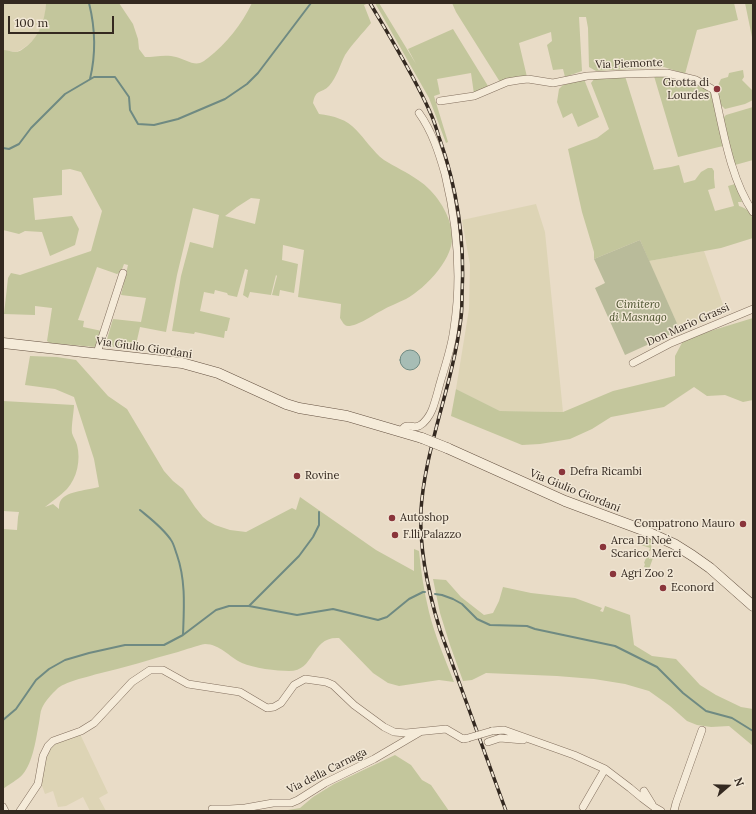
<!DOCTYPE html>
<meta charset="utf-8">
<style>
body{margin:0}
#map{position:relative;width:756px;height:814px;overflow:hidden;background:#e9dcc7;font-family:Lora,serif}
canvas{display:block}
.frame{position:absolute;inset:0;border:4px solid #342920;pointer-events:none}
.north{position:absolute;left:708px;top:766px;width:40px;height:40px;-webkit-text-stroke:3px #f1e7d5;paint-order:stroke;rotate:70deg;font-size:11px;font-weight:700;line-height:16px;text-align:center;color:#342920}
.north::after{content:'';display:block;margin:auto;width:14px;height:18px;background:#342920;clip-path:polygon(50% 0,100% 100%,50% 72%,0 100%)}
.scale{position:absolute;left:8px;top:16px;width:106px;height:18px;box-sizing:border-box;border:2px solid #342920;border-top:0;padding-left:5px;font-size:12px;line-height:14px;white-space:nowrap;color:#342920;-webkit-text-stroke:3px #f1e7d5;paint-order:stroke}
</style>
<div id="map">
<canvas width="756" height="814"></canvas>
<div class="frame"></div>
<div class="north">N</div>
<div class="scale">100 m</div>
</div>
<script>
const context = document.querySelector('canvas').getContext('2d');
context.lineJoin = 'round';
function fillPath(path, color) { context.fillStyle = color; context.fill(path, 'evenodd'); }
function stroke(path, color, width, dash) { context.strokeStyle = color; context.lineWidth = width; context.lineCap = dash ? 'butt' : 'round'; context.setLineDash(dash || []); context.stroke(path); }
function write(font, color, halo, rows, align = 'center') {
  context.font = font + ' Lora,serif'; context.lineWidth = 3; context.setLineDash([]); context.textBaseline = 'middle'; context.strokeStyle = halo; context.fillStyle = color; for (const [text, x, y, turn = 0] of rows) {
    context.save(); context.translate(x, y); context.rotate((+turn || 0) * Math.PI / 180); context.textAlign = isNaN(turn) ? turn : align; if (halo) context.strokeText(text, 0, 0); context.fillText(text, 0, 0); context.restore();
  }
}
fillPath(new Path2D(`
 M3 3H46L45 15 41 29 36 37 29 44 22 49 16 52 3 50Z
 M536 204 545 232 563 412 500 411 456 389 469 309 470 265 462 220Z
 M704 251 726 313 680 330 649 261Z
 M80 734 108 793 99 798 106 811H90L83 797 66 806 58 807 53 791 45 794 41 783 45 755 53 744Z`), '#ddd4b5');
fillPath(new Path2D(`
 M46 3H119L133 24 138 39 139 49 145 57C155 57 166 54 176 57 184 59 192 65 200 63 203 62 205 60 208 58 226 44 242 24 252 3H369L364 5 371 23C363 33 352 44 345 55 340 65 337 77 329 86 321 94 316 88 313 103L319 114C326 115 333 116 340 119 352 123 361 135 369 145 374 150 378 156 384 160 395 167 407 172 418 180 435 191 449 212 452 232 456 257 426 288 406 299 398 303 389 306 381 311 373 315 358 326 348 326 344 326 342 321 340 318L341 304 298 297 304 250 283 245 282 260 298 264 294 293 280 290 279 296 272 295 277 276 276 275 271 295 250 292 248 298 243 295 248 270 245 269 237 297 228 295 227 293 215 290 214 294 204 292 200 311 230 318 227 331H225L224 338 195 332 194 334 172 331 181 276 190 242 213 248 219 215 193 208 177 275 166 332 140 327 135 349 105 346 113 319 141 322 146 298 121 295 128 265 124 264 121 272 117 274 97 267 78 320 84 321 83 327 102 331 98 345 95 347 50 343 47 341 52 308 35 306V315L4 314 8 278 11 273 20 275 91 251 102 211 81 172 70 169 62 170V195L33 198 35 220 72 216 79 229 75 245 50 256 42 232 25 231 19 234 3 230V50C7 50 12 52 16 52 20 52 24 48 27 46 40 35 45 20 46 3ZM251 198 260 199 255 224 225 216 237 207Z
 M375 3H379L416 64 408 49 453 29 488 86 474 94 471 73 437 79 440 94 434 96 448 142 446 143 429 98Z
 M452 3H734L738 20 697 30 685 74 664 67 596 71 589 67 588 28 586 17H579L582 71 565 77 563 69 553 70 547 45 552 41 551 32 519 43 527 77 500 82 456 12Z
 M745 3H753V42Z
 M743 70 744 77 742 80 753 91V100L745 104 725 109 720 104 717 92 718 85 721 79 728 77 729 73Z
 M666 75 694 82 711 93 723 146 678 157 654 76Z
 M625 76 654 169 653 170 671 167 679 165 684 183 695 180 701 172 708 168H712L714 171V178L715 188 708 190 715 211 734 206 728 186 735 184 742 202H738L739 206C756 211 753 223 753 238L721 248 649 261 640 240 594 259V252L582 212 568 149 597 138 609 129 591 83 595 78Z
 M584 79 599 117 578 127 572 113 563 118 557 102 559 89 563 85Z
 M753 107V160L735 165 732 162 723 118 726 115Z
 M753 318V400L743 402 725 395 707 396 694 387 664 407 611 417 592 429 570 439 540 444 522 445 451 416 456 389 500 411 563 412 613 391 675 376V356L684 339Z
 M30 356 57 357 76 360 108 396 127 409 164 471 173 481 183 489 195 507 203 517 208 521 215 525 230 530 246 532 292 508 296 510 300 497 376 550 414 571V549L419 551C421 571 424 592 429 612 435 636 445 659 454 682L439 680 399 686 388 683 373 673 339 638C310 636 316 671 289 671 277 671 253 668 242 663 229 657 220 644 205 644 198 645 185 650 178 652 151 659 124 668 97 674 87 677 64 682 57 689 52 694 45 701 42 708 40 712 40 718 39 723 36 739 33 762 23 774 18 780 9 784 3 789V529L17 530 18 517 19 512 3 511V401L74 405C74 411 71 427 72 433 73 437 76 441 77 445 81 460 77 478 67 489 60 496 52 501 45 507L53 504 59 509C59 506 59 503 61 500 67 491 89 490 99 487L94 459 74 397 55 389 25 385Z
 M648 538 652 540 651 549H654L649 551V559L653 558 649 569 644 567 645 564 644 563 650 548 641 545 642 541Z
 M433 579 446 580 461 597 484 615 493 613 499 601 503 587 531 593 575 598 602 608 600 611 603 612 605 606 630 615 634 645 652 656 676 659 700 685 716 695 741 707 753 709V746L729 726 711 727 697 725 687 721 670 706 649 691 625 684 594 679 557 676 486 673 472 680 463 681 450 645 440 613Z
 M395 755 411 765 422 780 431 785 449 811H288V810L300 808 313 797 334 784Z`), '#c3c69c');
fillPath(new Path2D(`
 M640 240 680 330 625 355 595 288 605 283 594 259Z`), '#b9bb9a');
const water = new Path2D(`
 M400 360a10 10 0 1 1 20 0a10 10 0 1 1-20 0Z`);
fillPath(water, '#a7bdb5');
stroke(water, '#6f8a82', 1);
stroke(new Path2D(`
 M89 3C95 27 96 54 90 79
 M3 148 9 149 19 144 31 128 65 94 94 77H115L129 97 130 110 138 124 154 125 178 119 225 99 247 84 258 73 311 3
 M140 510C151 519 163 528 171 540 174 544 175 550 177 555 186 581 184 608 183 635
 M435 594 442 595 453 599 462 604 477 619 490 625 527 626 535 629 615 646 657 667 683 693 706 711 732 718 753 731
 M249 606 299 556 313 537 319 525V512
 M3 720 16 709 36 680 49 669 65 660 89 653 125 645H164L183 635 216 610 229 606H249L297 615 333 609 378 620 387 617 409 599 423 592H425`), '#6f8a82', 2);
const street = new Path2D(`
 M440 101 474 96 507 82 519 80 528 79 553 83 587 76 626 74 667 73 696 80 714 90C723 129 730 178 753 212
 M97 353 123 273
 M633 363 671 343 753 309
 M401 432C406 421 411 429 419 426 425 423 430 415 432 410 436 400 438 390 441 380 446 363 452 346 454 328 462 277 457 224 445 174 439 153 432 131 419 113
 M492 731 504 730 574 755 605 769 630 788 642 798 654 807 661 811
 M488 742 500 738 523 740
 M644 791 652 804
 M3 807 5 811
 M583 807 605 769
 M212 809H230L245 808 273 803H291L298 800 325 783 374 759 420 732
 M20 811 38 784 43 756 48 746 53 741 81 731 94 723 132 682 150 670H163L188 684 240 692 267 708 274 707 281 703 294 685 305 679 326 682 333 685 354 705 384 727 394 732 406 733 446 729 463 739 468 738
 M674 811 676 803 702 730`);
const secondary = new Path2D(`
 M3 343 182 363 218 373 286 404 299 408 347 416 422 438
 M447 448 565 501 643 530 674 544 693 556 710 568 753 606`);
stroke(street, '#826f5e', 8);
stroke(secondary, '#645141', 11);
stroke(street, '#f5ebd9', 7);
stroke(secondary, '#f5ebd9', 10);
const rail = new Path2D(`
 M370 3C391 39 413 74 430 112 434 120 436 128 439 137 457 187 465 241 462 295 462 302 462 310 461 318 457 351 448 384 439 417 431 448 423 478 421 510 419 551 428 591 440 630L506 811`);
stroke(rail, '#342920', 3.5);
stroke(rail, '#f1e7d5', 2, [6]);
const streetBridge = new Path2D(`
 M468 738 492 731`);
const secondaryBridge = new Path2D(`
 M422 438 447 448`);
stroke(streetBridge, '#826f5e', 8, []);
stroke(secondaryBridge, '#645141', 11, []);
stroke(streetBridge, '#f5ebd9', 7);
stroke(secondaryBridge, '#f5ebd9', 10);
for (const [x, y, r, color] of [
 [717,89,4,"#8a353b"],
 [562,472,4,"#8a353b"],
 [297,476,4,"#8a353b"],
 [392,518,4,"#8a353b"],
 [743,524,4,"#8a353b"],
 [395,535,4,"#8a353b"],
 [603,547,4,"#8a353b"],
 [613,574,4,"#8a353b"],
 [663,588,4,"#8a353b"]
]) { const dot = new Path2D(); dot.arc(x, y, r, 0, 2 * Math.PI); context.fillStyle = color; context.fill(dot); stroke(dot, '#f1e7d5', 1.5); }
write('11px', '#342920', '#f1e7d5', [
 ["Via Piemonte",629,64,-2],
 ["Don Mario Grassi",688,325,-24],
 ["Via Giulio Giordani",144,348,8],
 ["Via Giulio Giordani",575,491,22],
 ["Via della Carnaga",327,771,-27]
]);
write('11px', '#342920', '#f1e7d5', [
 ["Grotta di",709,83,"right"],
 ["Lourdes",709,96,"right"],
 ["Defra Ricambi",570,472],
 ["Rovine",305,476],
 ["Autoshop",400,518],
 ["Compatrono Mauro",735,524,"right"],
 ["F.lli Palazzo",403,535],
 ["Arca Di Noè",611,541],
 ["Scarico Merci",611,554],
 ["Agri Zoo 2",621,574],
 ["Econord",671,588]
], 'left');
write('italic 11px', '#474e29', '#f1e7d5', [
 ["Cimitero",638,305],
 ["di Masnago",638,318]
]);
</script>
